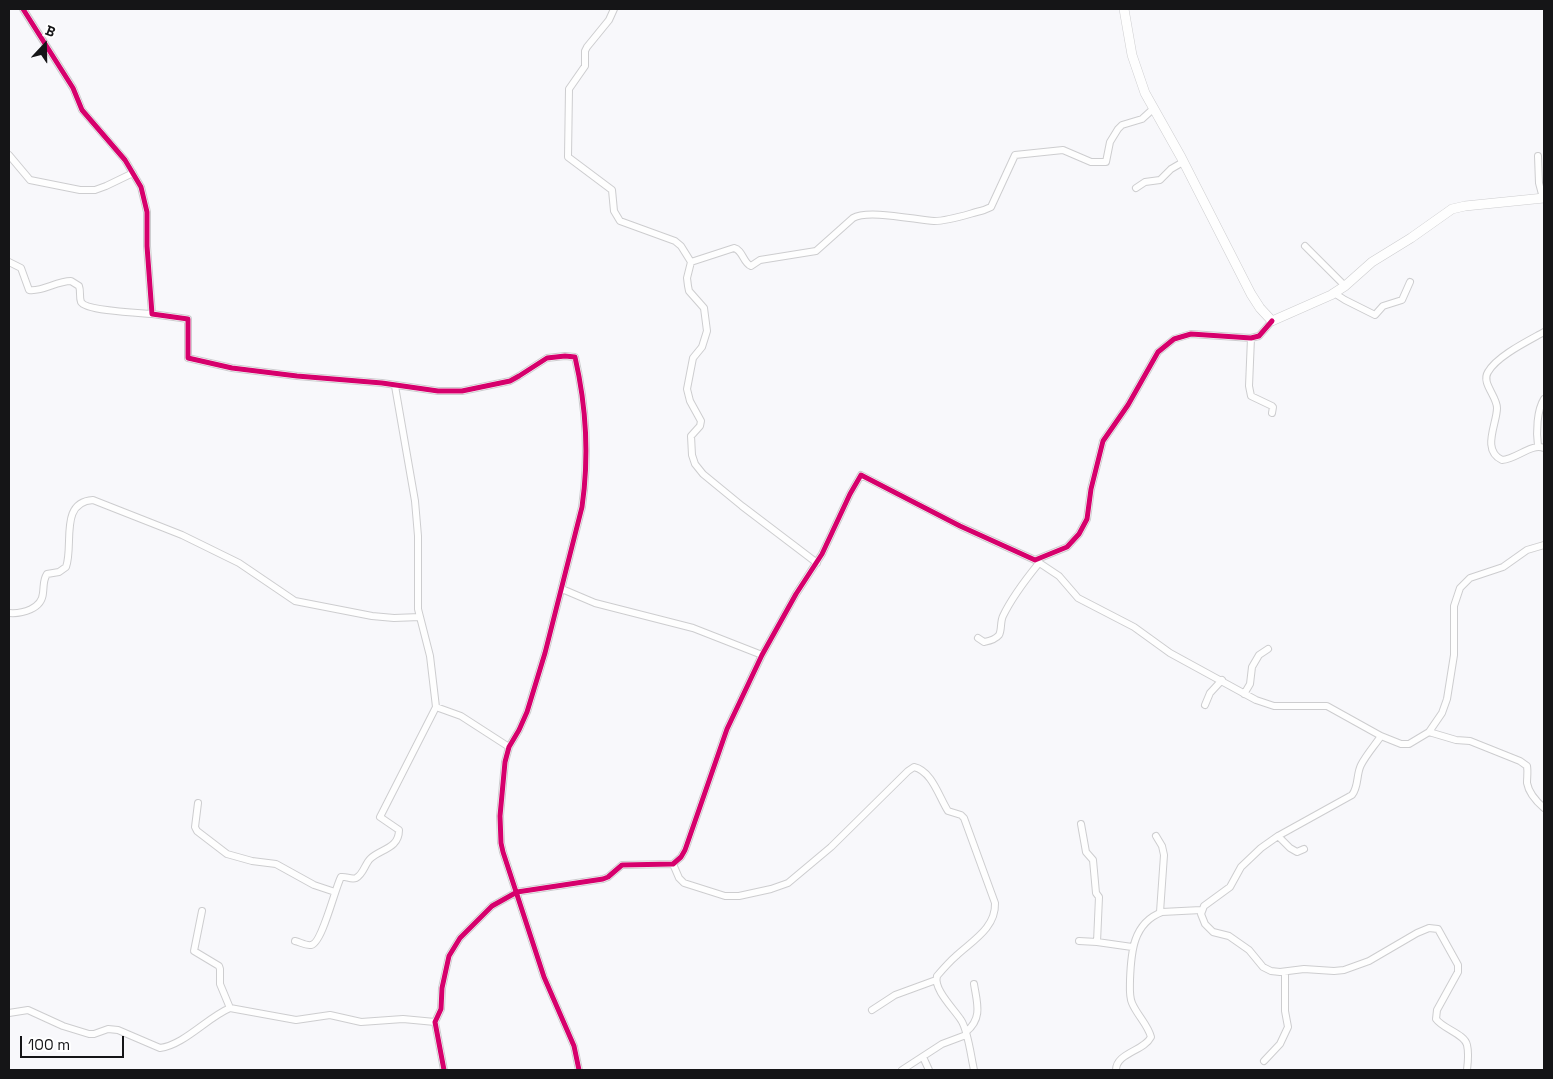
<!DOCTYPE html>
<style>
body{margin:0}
#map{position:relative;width:1553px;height:1079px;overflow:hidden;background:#f8f8fb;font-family:"Space Grotesk",sans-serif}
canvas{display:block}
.frame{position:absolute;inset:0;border:10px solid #151517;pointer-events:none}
.north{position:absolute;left:20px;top:20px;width:50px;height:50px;-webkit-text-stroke:4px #fff;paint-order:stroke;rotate:21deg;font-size:14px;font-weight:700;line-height:20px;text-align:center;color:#151517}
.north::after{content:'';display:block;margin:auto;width:18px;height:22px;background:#151517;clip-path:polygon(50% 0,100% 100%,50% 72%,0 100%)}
.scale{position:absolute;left:20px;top:1036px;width:104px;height:22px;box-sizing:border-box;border:2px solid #151517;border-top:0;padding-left:6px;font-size:15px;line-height:18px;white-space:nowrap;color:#151517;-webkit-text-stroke:4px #fff;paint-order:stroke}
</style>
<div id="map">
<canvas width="1553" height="1079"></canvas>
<div class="frame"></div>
<div class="north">B</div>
<div class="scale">100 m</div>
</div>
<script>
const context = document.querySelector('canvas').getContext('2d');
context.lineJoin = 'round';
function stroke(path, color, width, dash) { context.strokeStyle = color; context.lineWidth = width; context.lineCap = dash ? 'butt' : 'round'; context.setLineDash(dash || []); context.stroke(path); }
const street = new Path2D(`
 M23 9 73 88 82 110 125 160 141 187 147 212V246L152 314 188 319V358L232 368 297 376 382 383 438 391H462L510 381 519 376 547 358 565 356 575 357C586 405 589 458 582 507L545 653 527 712 519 730 509 747 505 762 500 816 501 843 503 852 544 977 574 1046 579 1070
 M614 9 609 20 587 47 585 51V66L569 89 568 157 612 190 614 211 620 221 675 241 681 246 691 262 687 278 688 286 689 291 704 308 707 331 702 347 693 358 687 389 690 401 701 421 700 426 691 436 692 455 695 464 703 474 742 506 817 563
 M9 155 30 180 80 190H95L106 186 133 173
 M1538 156 1539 183 1543 198
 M1136 188 1145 182 1160 180 1171 169 1183 162
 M1305 246 1345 286
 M9 262 21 268 29 290C43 292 56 281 71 281L79 286C81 291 79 297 81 302 86 311 141 313 152 314
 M691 262 734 248C743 250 743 263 751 266L760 260 816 251 853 218C868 209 916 220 934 221 950 221 968 214 984 210L991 207 1015 155 1063 150 1091 162H1106L1110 142 1118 129 1122 125 1142 119 1153 109
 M1334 293 1345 300 1375 315 1383 306 1402 300 1410 282
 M1544 332C1528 341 1497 356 1488 372 1481 383 1497 396 1497 408 1497 424 1481 450 1502 460 1517 459 1531 443 1544 448
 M1251 338 1249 386 1251 396 1272 406 1273 407 1272 413
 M1538 446C1536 432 1537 410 1544 399
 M1035 560 1059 576 1078 598 1134 627 1170 653 1256 700 1274 706H1327L1381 736 1401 744H1409L1429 732 1456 740 1470 741 1520 761 1527 766C1528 772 1527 777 1527 783 1529 794 1537 802 1544 808
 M562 589 595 603 693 628 762 655
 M9 613C22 614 42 609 43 593 44 585 43 580 47 574L59 572 66 567C74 545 59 502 93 500L182 535 239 563 295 601 372 616 394 618 420 617
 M978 638 984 642C989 641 995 640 999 635 1002 630 1000 622 1003 616 1012 597 1026 579 1039 563
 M1244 694 1250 684 1252 667 1259 655 1268 649
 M1205 705 1210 693 1222 680
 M436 707 461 716 509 747
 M1429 732 1442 713 1447 699 1454 655V606L1460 588 1470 578 1503 567 1527 550 1544 545
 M1381 736C1375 745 1366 755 1361 765 1356 775 1359 786 1352 795L1278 836 1261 848 1241 867 1230 887 1204 906 1201 914 1205 924 1213 932 1229 936 1249 950 1263 967 1271 971 1280 972 1304 969 1334 971 1344 970 1369 961 1417 933 1429 928 1438 929 1458 965V972L1437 1010 1436 1019C1443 1029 1465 1034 1467 1045 1469 1053 1468 1062 1467 1070
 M198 803 195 827 197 831 227 854 252 861 276 864 314 885 335 892
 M1081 824 1086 852 1093 860 1096 893 1099 897 1097 942 1132 947
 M1156 836 1162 846 1164 855 1160 912
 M1278 836 1290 848 1297 852 1304 849
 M673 864 679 878 684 883 725 896H739L771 889 788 883 831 847 908 771 914 767C932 771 939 797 948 811L961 815 964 818 995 903C996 928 972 941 956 956 949 962 943 969 937 976 933 989 954 1009 961 1020 968 1030 971 1057 974 1070
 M202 911 194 951 219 966 220 969V984L230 1008
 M295 941C300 942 306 946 311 945 322 944 335 888 341 877 346 876 351 880 356 878 363 875 365 864 370 859 380 849 399 849 399 830L380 817 436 707 430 656 418 609V536L415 501 395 386
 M1079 941 1097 942
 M872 1010 895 995 936 980
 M9 1013 28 1010 63 1026 89 1034H94L108 1029 118 1030 160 1048C184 1045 208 1017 230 1008L296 1020 330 1015 361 1022 403 1019 435 1022
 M966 1032C983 1018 977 1003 974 984
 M923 1057 929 1070
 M1264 1061 1280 1044 1288 1027 1285 1011V972
 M444 1070 435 1022 441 1009 442 988 449 956 460 938 492 906 517 892 603 879 608 877 622 865 673 864 681 857 685 850 727 729 762 655 796 594 822 554 850 494 861 475 960 526 1035 560 1067 547 1079 534 1087 519 1091 489 1103 441 1128 405 1158 352 1174 339 1191 334 1251 338 1259 336 1272 321
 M902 1070 942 1044 966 1035
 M1116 1070C1116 1053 1144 1051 1151 1037 1148 1025 1137 1015 1132 1003 1129 996 1130 987 1130 980 1131 952 1133 923 1162 912L1201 910`);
const secondary = new Path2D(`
 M1124 9 1132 55 1145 93 1181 157 1251 294 1260 308 1272 321 1331 295 1345 286 1372 262 1411 238 1452 209 1465 206 1544 198`);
stroke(street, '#cdcdcf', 8);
stroke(secondary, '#cdcdcf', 10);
stroke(street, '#fefefe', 6);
stroke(secondary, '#fefefe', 9);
stroke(new Path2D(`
 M23 9 73 88 82 110 125 160 141 187 147 212V246L152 314 188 319V358L232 368 297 376 382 383 438 391H462L510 381 519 376 547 358 565 356 575 357C586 405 589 458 582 507L545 653 527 712 519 730 509 747 505 762 500 816 501 843 503 852 544 977 574 1046 579 1070
 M444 1070 435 1022 441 1009 442 988 449 956 460 938 492 906 517 892 603 879 608 877 622 865 673 864 681 857 685 850 727 729 762 655 796 594 822 554 850 494 861 475 960 526 1035 560 1067 547 1079 534 1087 519 1091 489 1103 441 1128 405 1158 352 1174 339 1191 334 1251 338 1259 336 1272 321`), '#d6006c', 5);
</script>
